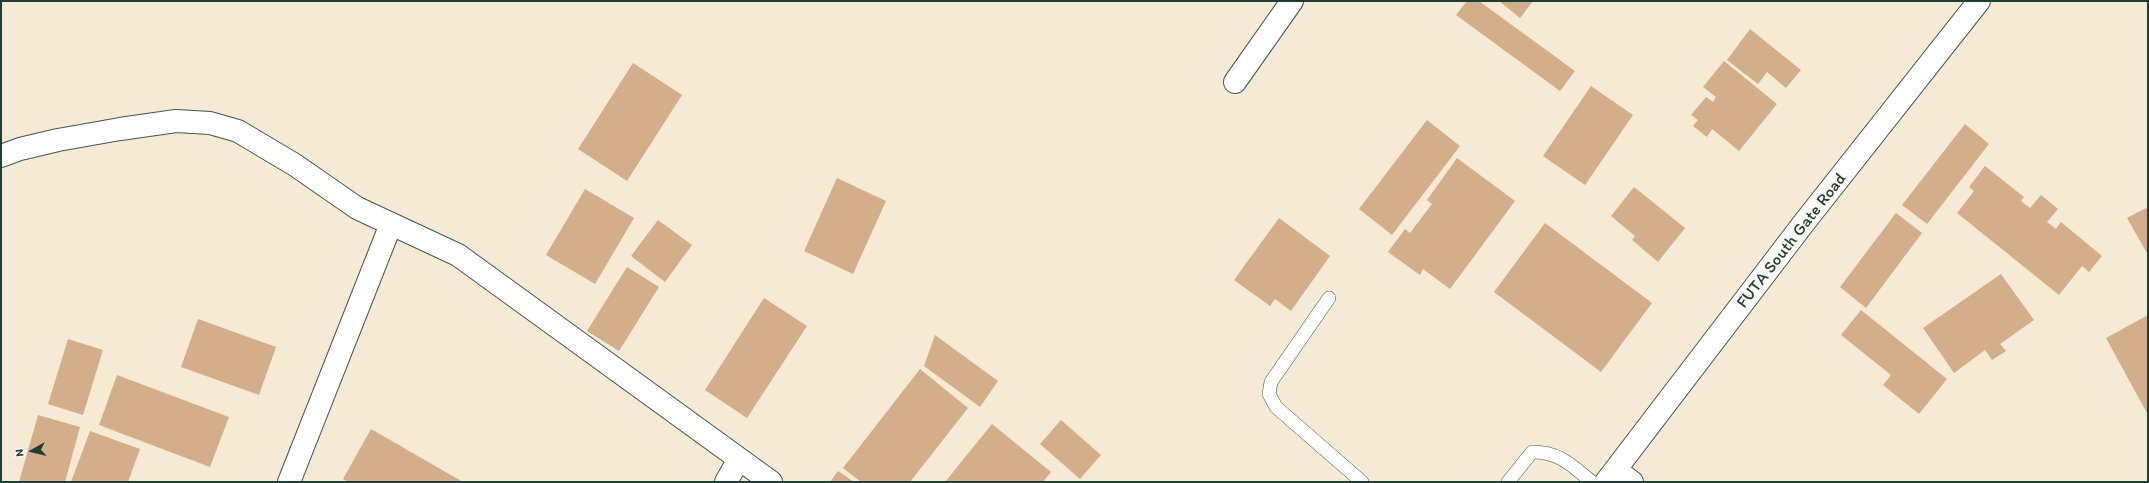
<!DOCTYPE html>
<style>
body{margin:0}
#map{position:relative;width:2149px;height:483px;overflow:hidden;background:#f6ead5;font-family:Itim,sans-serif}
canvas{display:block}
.frame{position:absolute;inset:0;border:2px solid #1f3d34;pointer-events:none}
.north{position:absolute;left:12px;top:431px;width:40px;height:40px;-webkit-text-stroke:3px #fbf7ec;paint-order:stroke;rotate:262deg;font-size:11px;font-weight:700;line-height:16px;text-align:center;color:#1f3d34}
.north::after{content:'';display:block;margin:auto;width:14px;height:18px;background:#1f3d34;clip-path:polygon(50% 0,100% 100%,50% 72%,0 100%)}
</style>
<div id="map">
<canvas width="2149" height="483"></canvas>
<div class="frame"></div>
<div class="north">N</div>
</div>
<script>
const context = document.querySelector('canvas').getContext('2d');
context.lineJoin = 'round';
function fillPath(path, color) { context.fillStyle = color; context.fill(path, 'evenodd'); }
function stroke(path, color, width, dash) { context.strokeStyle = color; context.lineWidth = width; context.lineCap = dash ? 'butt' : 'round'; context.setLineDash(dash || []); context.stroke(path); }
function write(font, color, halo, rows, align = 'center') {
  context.font = font + ' Itim,sans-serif'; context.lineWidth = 3; context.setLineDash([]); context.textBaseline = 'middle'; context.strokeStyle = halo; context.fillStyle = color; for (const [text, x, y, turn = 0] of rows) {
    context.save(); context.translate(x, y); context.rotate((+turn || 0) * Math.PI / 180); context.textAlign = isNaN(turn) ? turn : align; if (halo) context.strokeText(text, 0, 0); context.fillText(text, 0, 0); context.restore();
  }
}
fillPath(new Path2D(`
 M1467 1H1479L1575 71 1560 91 1456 15Z
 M1499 1H1533L1520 18Z
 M1750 29 1801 70 1786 88 1767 72 1758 84 1727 60Z
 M1724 61 1777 104 1739 151 1712 129 1707 137 1693 126 1698 120 1691 115 1706 97 1713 102 1716 97 1703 87Z
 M633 63 682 95 627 181 578 149Z
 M1591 86 1633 115 1585 185 1543 156Z
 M1427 120 1460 146 1392 235 1359 209Z
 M1965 124 1989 144 1927 224 1902 205Z
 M1457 158 1515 201 1450 289 1423 269 1420 275 1388 252 1405 229 1410 233 1432 204 1427 200Z
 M1985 166 2024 197 2021 201 2030 208 2041 195 2058 209 2047 222 2056 229 2061 222 2102 256 2089 272 2082 266 2059 295 1957 213 1974 191 1969 187Z
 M837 178 886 201 853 274 804 251Z
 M1634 187 1685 228 1658 262 1632 240 1635 236 1611 216Z
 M585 189 634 218 595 284 546 255Z
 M2148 207V255L2127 218Z
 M1896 213 1922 233 1866 308 1840 287Z
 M1279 218 1330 256 1291 311 1275 299 1270 306 1234 280Z
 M658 220 692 245 665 282 631 256Z
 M1545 223 1652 303 1601 372 1494 292Z
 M627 267 659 287 619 351 587 331Z
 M2001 274 2034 320 2000 344 2006 351 1992 360 1985 350 1954 373 1923 328Z
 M764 298 807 326 747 418 705 390Z
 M1861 310 1947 379 1919 414 1883 385 1891 375 1841 335Z
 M2148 315V415L2106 338Z
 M198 319 276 347 259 395 181 367Z
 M935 335 998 381 980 407 924 366Z
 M68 339 103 350 83 415 48 404Z
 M920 369 968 408 910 482H861L843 468Z
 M117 375 229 417 210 467 99 425Z
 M38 415 80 427 65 482H19Z
 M1061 420 1101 455 1080 479 1040 444Z
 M992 424 1051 472 1043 482H945Z
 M371 429 463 482H348L343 479Z
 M90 431 140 449 128 482H71Z
 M838 471 854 482H830Z`), '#d2ae8a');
const service = new Path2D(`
 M1329 298 1271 382 1269 394 1276 407 1362 482
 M1508 482 1532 452C1560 452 1571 465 1592 482`);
const minor = new Path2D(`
 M1235 82 1292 1
 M1 156 20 149 58 140 120 129 176 121 210 123 238 131 295 165 357 208 458 255 771 482
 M1616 470 1632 482
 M289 482 391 224
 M726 482 739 459`);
const secondary = new Path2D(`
 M1606 482 1803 224 1979 1`);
stroke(service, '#3f574c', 14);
stroke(minor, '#3f574c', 24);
stroke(secondary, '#3f574c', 24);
stroke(service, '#fff', 13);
stroke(minor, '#fff', 22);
stroke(secondary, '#fff', 22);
write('17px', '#1f3d34', '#fbf7ec', [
 ["FUTA South Gate Road",1792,241,-52]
]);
</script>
